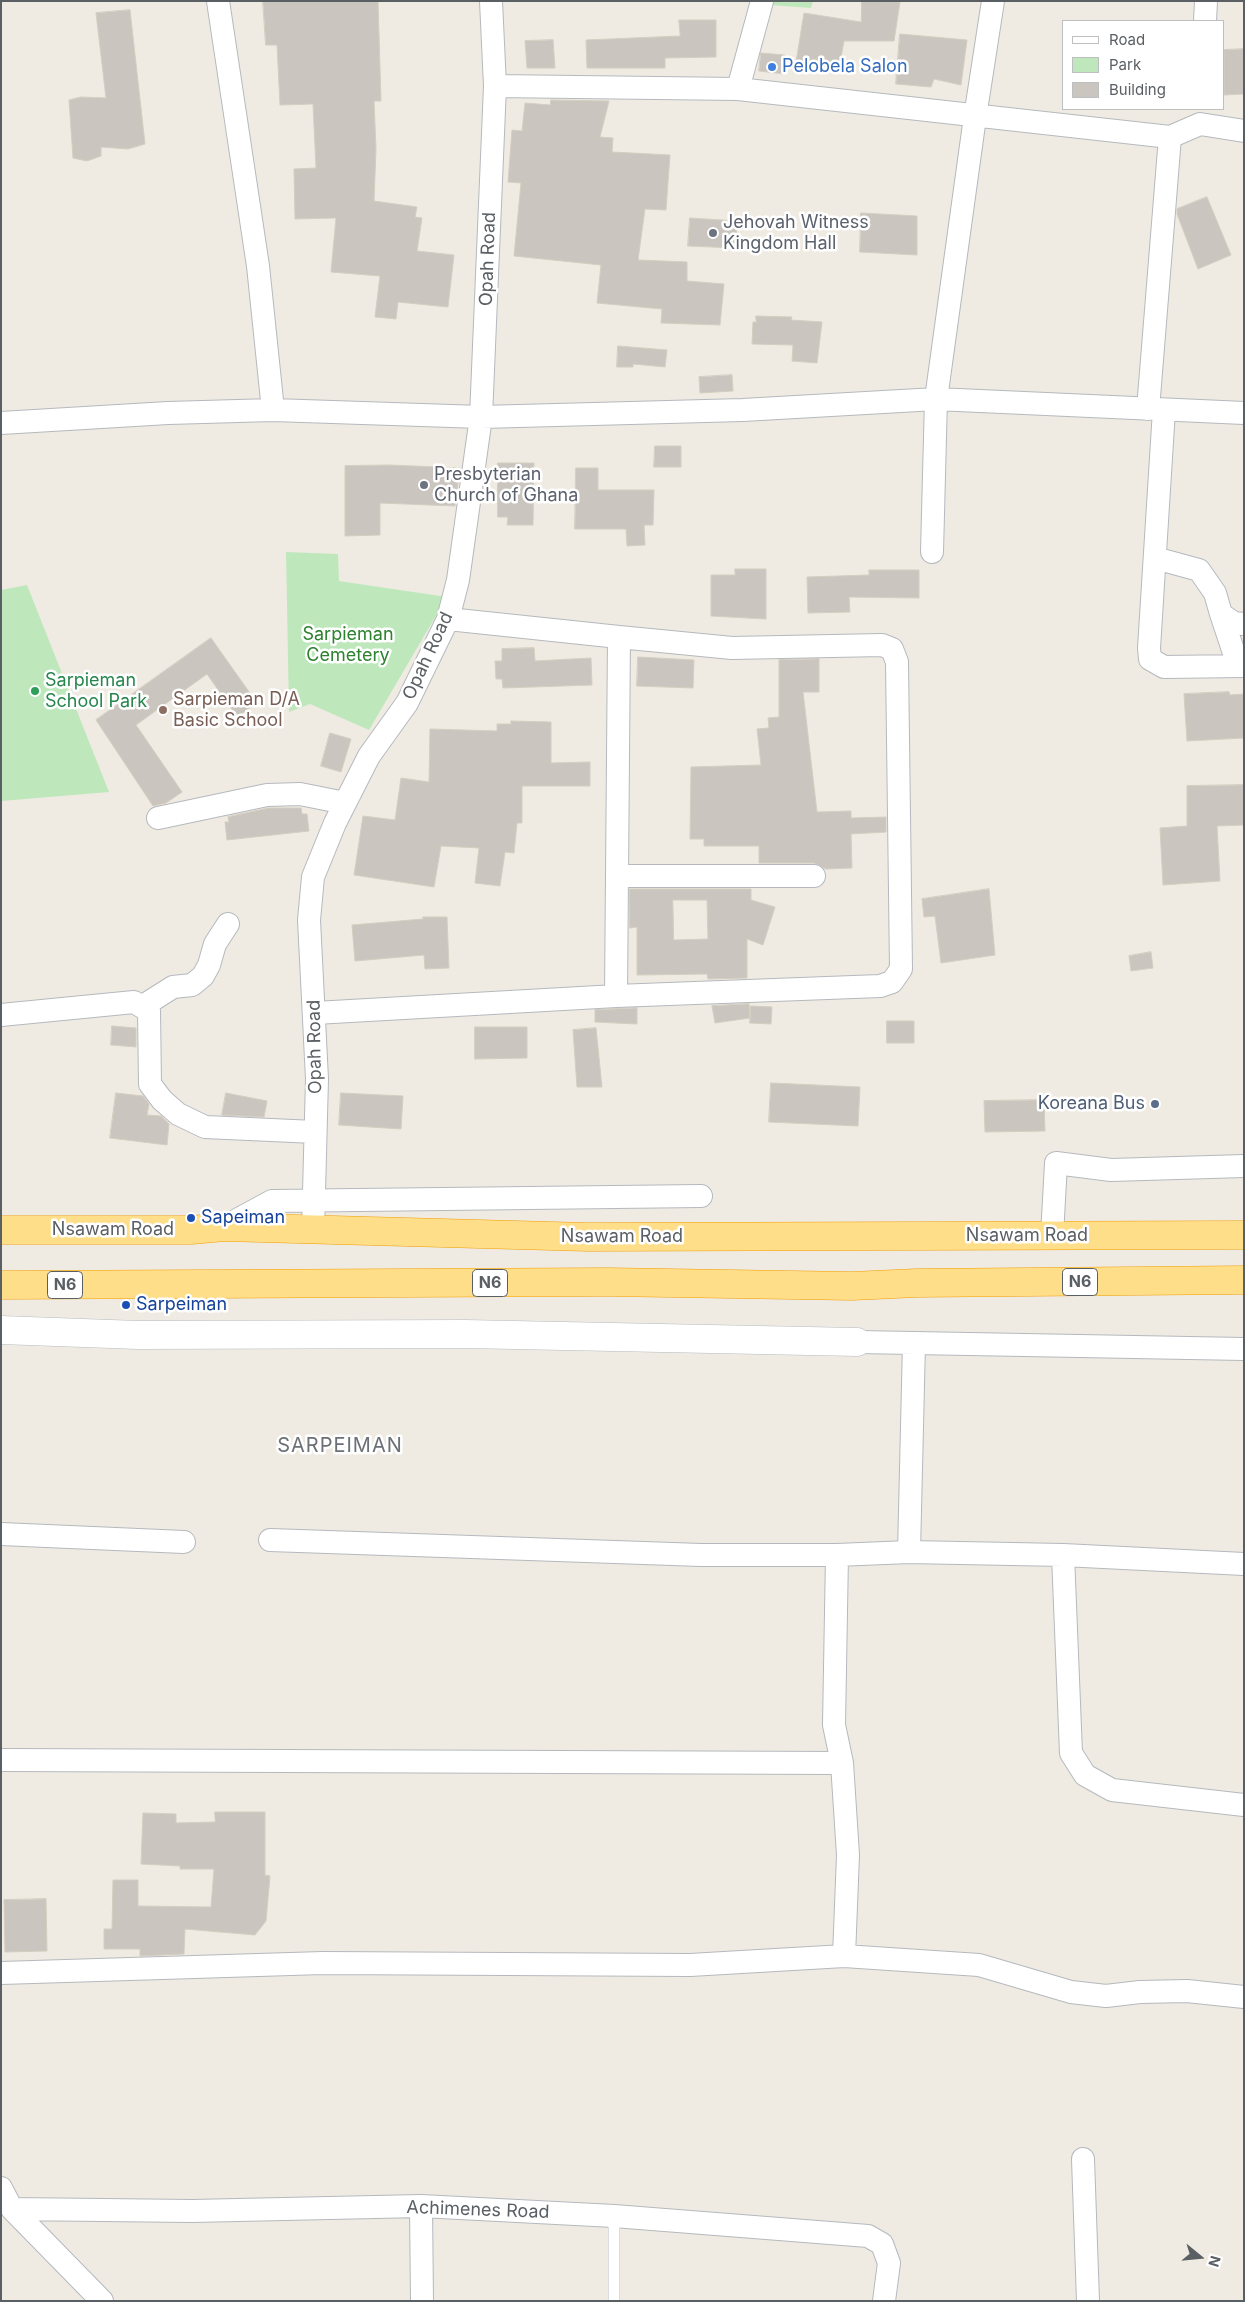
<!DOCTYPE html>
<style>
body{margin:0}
#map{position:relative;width:1245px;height:2302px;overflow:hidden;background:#efebe2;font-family:Inter,sans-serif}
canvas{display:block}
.frame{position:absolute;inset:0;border:2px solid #5a5f64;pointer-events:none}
.legend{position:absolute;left:1062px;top:20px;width:162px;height:90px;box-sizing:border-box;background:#fff;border:1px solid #bdbfc1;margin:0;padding:6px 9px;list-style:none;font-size:15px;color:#5a5f64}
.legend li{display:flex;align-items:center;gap:10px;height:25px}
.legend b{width:25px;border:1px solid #bdbfc1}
.north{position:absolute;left:1175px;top:2232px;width:50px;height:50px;-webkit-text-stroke:4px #fff;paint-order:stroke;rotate:107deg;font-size:14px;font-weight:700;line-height:20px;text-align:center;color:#5a5f64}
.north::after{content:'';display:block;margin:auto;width:18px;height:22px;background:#5a5f64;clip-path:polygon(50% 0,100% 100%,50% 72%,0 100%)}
</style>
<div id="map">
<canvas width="1245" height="2302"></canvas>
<div class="frame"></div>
<ul class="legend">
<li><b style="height:6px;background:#fff"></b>Road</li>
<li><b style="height:14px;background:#bee8bc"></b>Park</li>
<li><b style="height:14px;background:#cac6bf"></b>Building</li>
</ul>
<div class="north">N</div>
</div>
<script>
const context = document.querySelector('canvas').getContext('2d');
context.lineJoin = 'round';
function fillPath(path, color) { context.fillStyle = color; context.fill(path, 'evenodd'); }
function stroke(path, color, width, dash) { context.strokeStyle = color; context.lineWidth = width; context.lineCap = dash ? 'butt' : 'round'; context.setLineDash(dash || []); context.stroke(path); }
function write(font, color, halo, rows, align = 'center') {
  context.font = font + ' Inter,sans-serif'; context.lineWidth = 5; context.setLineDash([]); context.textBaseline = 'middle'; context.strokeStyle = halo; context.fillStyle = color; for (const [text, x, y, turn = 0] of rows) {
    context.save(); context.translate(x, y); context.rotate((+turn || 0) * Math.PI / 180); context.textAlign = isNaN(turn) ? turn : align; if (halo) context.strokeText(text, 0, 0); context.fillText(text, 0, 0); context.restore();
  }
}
fillPath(new Path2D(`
 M771 1H813L811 8 770 5Z
 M286 552 338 554 339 581 447 597 369 730 310 704 289 712Z
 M27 585 109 792 1 801V590Z`), '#bee8bc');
const building = new Path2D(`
 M263 1H378L381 101H374L376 149 374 201 417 207 415 217 422 218 417 251 454 255 448 307 398 302 396 319 375 317 380 276 331 272 336 218 295 219 294 169 316 168 313 104 280 105 277 45H266Z
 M862 1 900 2 894 41H844L839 69 796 62 804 13 861 22Z
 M130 10 145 144 128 149 101 147V156L87 161 73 158 69 100 81 97 106 98 96 13Z
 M679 20H716V57L665 58V68H587L586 40 680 36Z
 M900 34 967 40 961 85 934 79 931 87 896 84Z
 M553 40 555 68H527L525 41Z
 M1244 49V94L1224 95V50Z
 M761 53 785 55 784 74 759 71Z
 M551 100 609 101 600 137 613 138 612 152 670 155 666 210 645 209 638 260 687 262V281L724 284 720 325 661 323 662 309 597 303 601 265 514 256 521 183 508 182 512 130 522 131 525 103 550 105Z
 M1207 197 1231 255 1198 269 1177 214V209Z
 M861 213 917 216V255L860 252Z
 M690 218 737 221 736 248 688 246Z
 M756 316 792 317 791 320 822 322 817 363 792 361 793 345 752 344 753 322H756Z
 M618 346 667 350 665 367 633 364V367H617Z
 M732 375 733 391 700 393 699 377Z
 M655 446H681V467H654Z
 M498 463H534L533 525H507L508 517H498Z
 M390 465 460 468 455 506 380 503V535L345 536V466Z
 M576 468H598V490H654L653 525H644L645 545 627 546 626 529H575Z
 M735 569H766V619L711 616V575H735Z
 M869 570H919V598L849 597 850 612 808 613 807 577 869 575Z
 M211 638 257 703 237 717 207 674 136 725 182 792 166 803 153 806 96 720Z
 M534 648 535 661 591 658 592 685 503 688 502 679H496L495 661H502V649Z
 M638 657 694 660 693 688 637 686Z
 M819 659V692H803L817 812 851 811V818L886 817V832L851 834 852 868 826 869 814 863H759V846H704V839H690L691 767 761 765 757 729 769 728 768 718 779 717V660Z
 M1229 692 1230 695 1244 694V738L1187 741 1184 694Z
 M511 721 551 722V763L590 762V786H522V823H517L514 853 505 852 500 886 475 883 479 848 441 846 434 887 354 875 363 816 395 820 401 778 429 782 430 729 497 731V724H511Z
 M330 733 351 739 341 772 321 766Z
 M1244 785V825L1217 826 1220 881 1163 885 1160 828 1187 826V786Z
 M269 808H301L302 814H307L309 831 227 840 225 822H229L228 817Z
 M630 889H751V900L775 907 763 945 747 939V978L708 979 707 974 637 975V927L630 928ZM673 900H707L708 939 674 940Z
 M989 889 995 955 941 963 935 916 924 917 922 899Z
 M423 917H447L449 968 425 969 424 955 355 961 352 925 423 919Z
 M1151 952 1153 968 1131 971 1129 956Z
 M749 1004 750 1018 715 1023 712 1006Z
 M751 1006 772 1007 771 1024 750 1023Z
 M637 1008V1024L595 1022V1010Z
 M887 1021H914V1043H887Z
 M112 1026 136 1028V1047L111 1045Z
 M475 1027H527V1058L475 1059Z
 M596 1028 602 1087H577L573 1030Z
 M771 1083 860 1087 858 1126 769 1122Z
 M116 1093 143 1096 149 1104 147 1115 161 1116 169 1124 167 1145 110 1138Z
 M226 1093 267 1101 264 1117 222 1115Z
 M341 1093 403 1096 401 1129 339 1125Z
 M1044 1100 1045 1131 985 1132 984 1101Z
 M215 1812H265V1875L270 1876 266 1921 255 1935 185 1929 184 1954 140 1956V1949H104V1929H112L113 1880H138V1906L211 1907 214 1869H180V1866L141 1864 143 1813 176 1814V1823L215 1822Z
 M46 1899 47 1951 5 1952 4 1900Z`);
fillPath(building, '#cac6bf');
stroke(building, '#d4cdc0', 1);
const lane = new Path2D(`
 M614 2216V2301`);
const street = new Path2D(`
 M218 1 258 266 273 410
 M1205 21 1206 1
 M495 86 738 89 1170 137 1200 124 1244 131
 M738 89 762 1
 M1148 409 1170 137
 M1164 410 1149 648 1150 659 1164 667 1244 666
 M1 423 168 413 273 410 481 417 743 410 936 399 1244 413
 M932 552 936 399 975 117 993 1
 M1155 558 1199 570 1215 593 1221 614 1234 623 1244 624
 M1221 614 1238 665
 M448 619 619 637 616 996
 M158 818 267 795 300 794 345 803
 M617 876H814
 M143 1006 173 987 192 985 203 976 209 965 215 944 228 924
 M315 1013 616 996 880 986 892 982 901 969 897 662 892 649 882 645 732 648 619 637
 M1 1015 134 1002 149 1011 150 1084 162 1100 178 1114 205 1127 315 1132
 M224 1227 272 1201 701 1196
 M313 1230 317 1079 309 920 313 877 335 823 369 756 407 703 448 619 458 580 481 417 495 86 491 1
 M1052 1236 1056 1163 1111 1170 1244 1166
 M857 1342 914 1343
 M1 1534 184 1542
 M270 1540 701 1555H837L909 1552 1063 1555 1244 1564
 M909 1552 914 1343 1244 1349
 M837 1555 834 1725 842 1763 848 1855 844 1956
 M1063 1555 1071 1753 1085 1775 1112 1790 1244 1805
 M1 1760 842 1763
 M1 1973 323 1963 690 1965 844 1956 979 1965 1071 1992 1106 1996 1140 1992 1187 1991 1244 1997
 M1083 2159 1088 2301
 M1 2188 12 2209 102 2301
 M421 2206 422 2301
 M12 2209 192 2211 421 2206 614 2216 868 2236 882 2244 889 2263 884 2301`);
const secondary = new Path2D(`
 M1 1330 138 1335 465 1334 857 1342`);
const highway = new Path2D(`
 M1 1230H191L224 1227 588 1237 1244 1235
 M1 1285 608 1282 852 1286 917 1283 1244 1280`);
stroke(lane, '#b5b9be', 12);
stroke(street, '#b5b9be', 24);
stroke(secondary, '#b6bac0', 29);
stroke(highway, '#f19e00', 29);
stroke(lane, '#fff', 11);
stroke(street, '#fff', 22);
stroke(secondary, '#fff', 28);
stroke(highway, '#ffde89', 28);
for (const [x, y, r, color] of [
 [772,67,5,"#3f7fe0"],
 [713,233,5,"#6b7280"],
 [424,485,5,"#6b7280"],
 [35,691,5,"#2e9e5b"],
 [163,710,5,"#8d6e63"],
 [1155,1104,5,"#5c6f8a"],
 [191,1218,5,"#1a4fb4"],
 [126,1305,5,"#1a4fb4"]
]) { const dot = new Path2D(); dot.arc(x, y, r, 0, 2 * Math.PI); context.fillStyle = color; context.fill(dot); stroke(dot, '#fff', 2); }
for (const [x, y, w] of [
 [1080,1282,35],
 [490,1283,35],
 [65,1285,35]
]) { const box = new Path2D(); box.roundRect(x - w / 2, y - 13.5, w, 27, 4); context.fillStyle = '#fff'; context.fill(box); stroke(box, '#5a5f64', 1); }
write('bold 16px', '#5a5f64', null, [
 ["N6",1080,1282],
 ["N6",490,1283],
 ["N6",65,1285]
]);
write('18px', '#366cbe', '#fff', [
 ["Pelobela Salon",782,67]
], 'left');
write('18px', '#5b616d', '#fff', [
 ["Jehovah Witness",723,223],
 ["Kingdom Hall",723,244],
 ["Presbyterian",434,475],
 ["Church of Ghana",434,496]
], 'left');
write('18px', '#5a5f64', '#fff', [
 ["Opah Road",488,259,-88],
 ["Opah Road",428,656,-65],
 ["Opah Road",315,1047,-91],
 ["Nsawam Road",113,1230],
 ["Nsawam Road",1027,1236],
 ["Nsawam Road",622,1237],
 ["Achimenes Road",478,2210,2]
]);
write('18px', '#2d822f', '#fff', [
 ["Sarpieman",348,635],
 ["Cemetery",348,656]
]);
write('18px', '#27864d', '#fff', [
 ["Sarpieman",45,681],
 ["School Park",45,702]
], 'left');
write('18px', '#785e54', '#fff', [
 ["Sarpieman D/A",173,700],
 ["Basic School",173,721]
], 'left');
write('18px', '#4e5e75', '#fff', [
 ["Koreana Bus",1145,1104]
], 'right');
write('18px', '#164399', '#fff', [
 ["Sapeiman",201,1218],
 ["Sarpeiman",136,1305]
], 'left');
context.letterSpacing = '1px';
write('20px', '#6b7176', '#fff', [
 ["SARPEIMAN",340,1446]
]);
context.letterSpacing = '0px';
</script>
